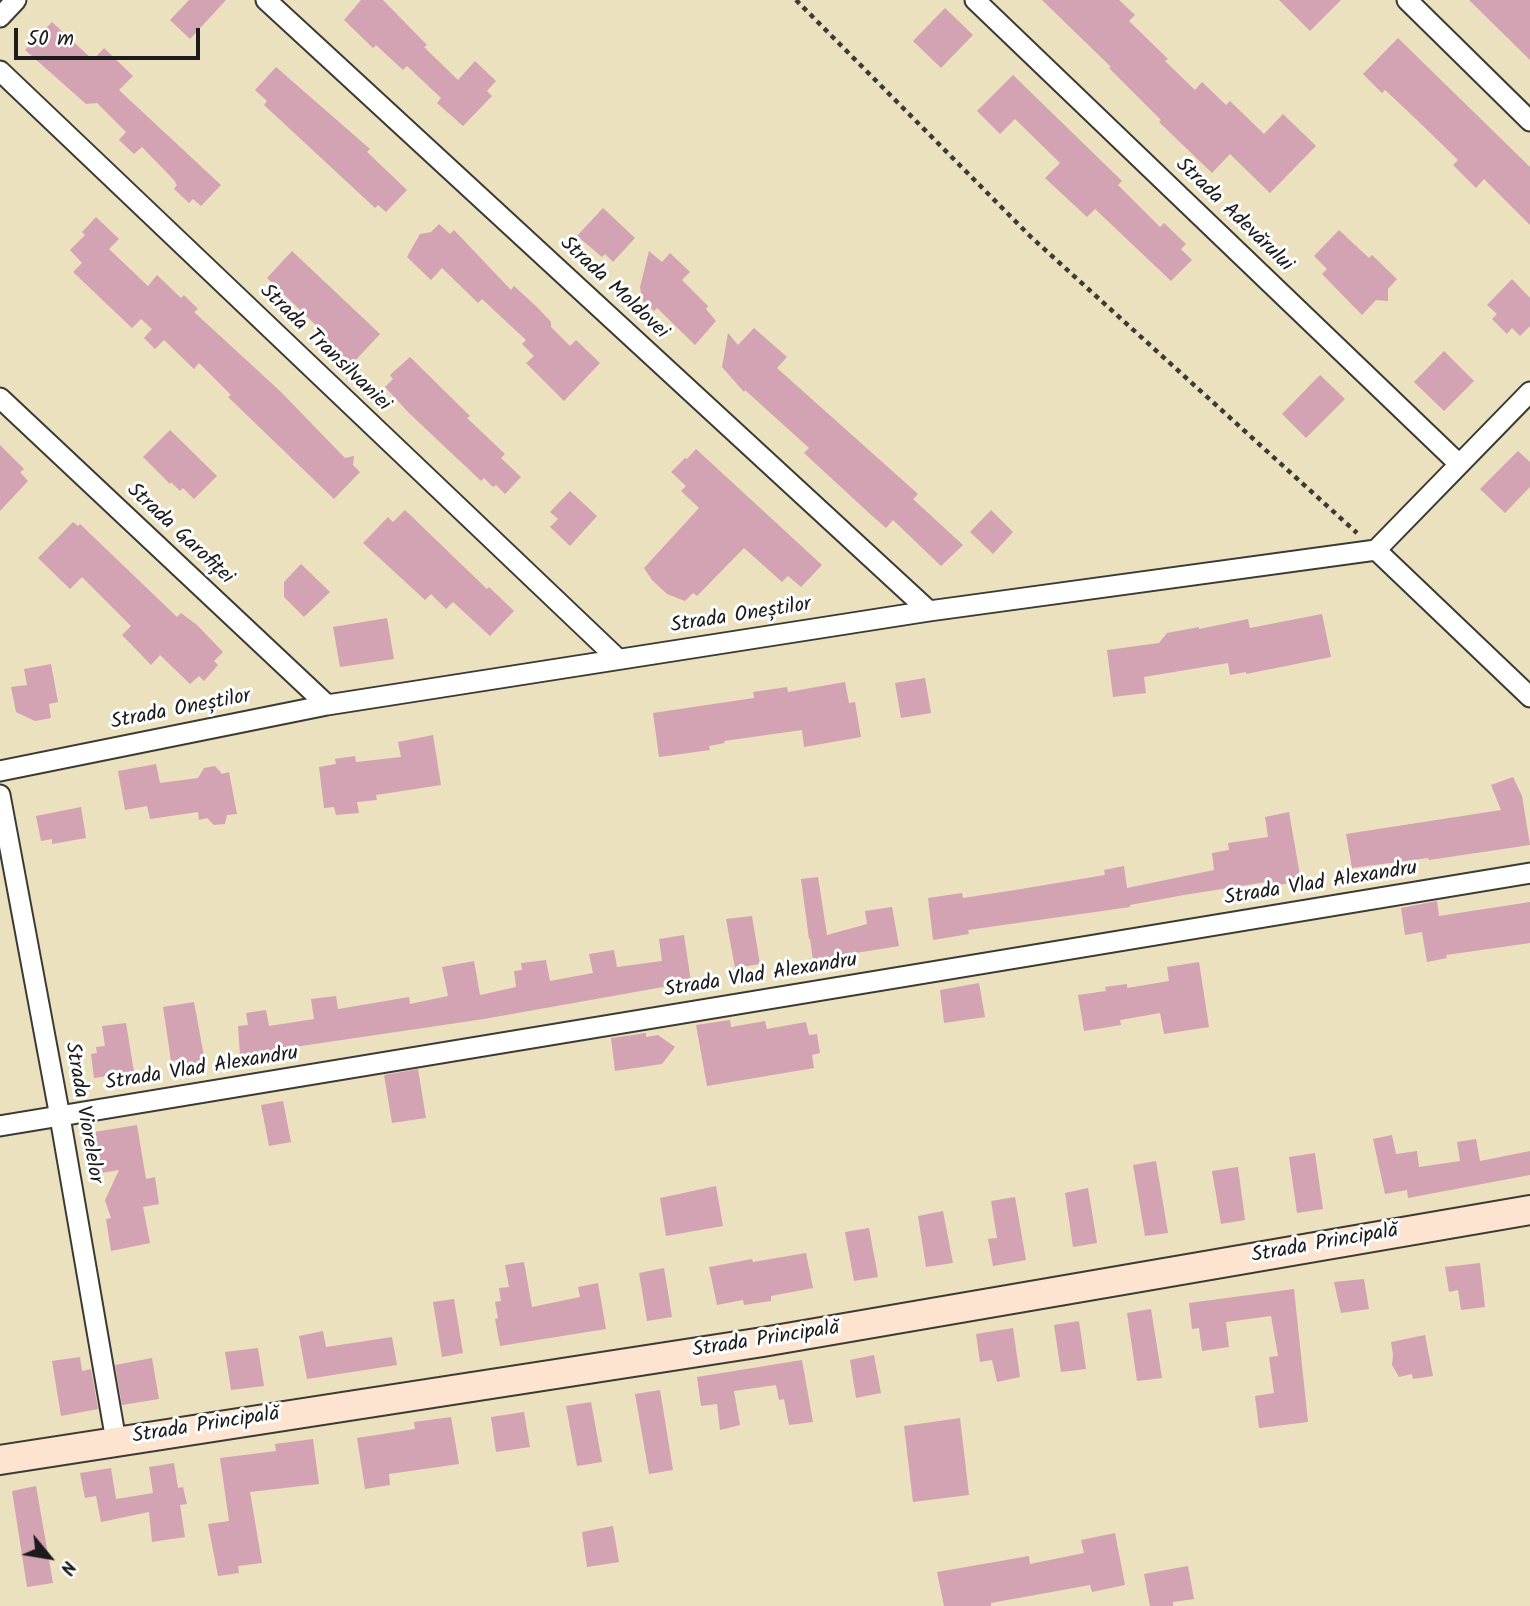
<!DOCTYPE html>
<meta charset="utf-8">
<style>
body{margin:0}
#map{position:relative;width:1530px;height:1606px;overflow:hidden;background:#ebe1bf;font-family:Kalam,sans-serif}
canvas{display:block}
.north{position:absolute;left:14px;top:1522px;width:70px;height:70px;-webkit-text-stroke:5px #fff;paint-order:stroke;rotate:120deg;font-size:19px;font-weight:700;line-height:28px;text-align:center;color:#1c1c1c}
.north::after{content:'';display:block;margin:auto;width:24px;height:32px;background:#1c1c1c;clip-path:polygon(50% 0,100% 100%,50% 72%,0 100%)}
.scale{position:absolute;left:14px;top:28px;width:186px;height:32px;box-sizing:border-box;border:4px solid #1c1c1c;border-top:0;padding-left:9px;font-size:21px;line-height:24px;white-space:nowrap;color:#1c1c1c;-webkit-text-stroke:5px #fff;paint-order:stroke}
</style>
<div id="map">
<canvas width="1530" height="1606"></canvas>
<div class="north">N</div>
<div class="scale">50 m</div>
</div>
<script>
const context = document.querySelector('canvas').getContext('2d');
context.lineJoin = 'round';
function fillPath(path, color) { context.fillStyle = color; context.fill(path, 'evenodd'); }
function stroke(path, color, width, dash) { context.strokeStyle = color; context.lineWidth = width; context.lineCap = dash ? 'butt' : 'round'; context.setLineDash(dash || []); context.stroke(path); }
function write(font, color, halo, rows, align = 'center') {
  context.font = font + ' Kalam,sans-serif'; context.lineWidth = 6; context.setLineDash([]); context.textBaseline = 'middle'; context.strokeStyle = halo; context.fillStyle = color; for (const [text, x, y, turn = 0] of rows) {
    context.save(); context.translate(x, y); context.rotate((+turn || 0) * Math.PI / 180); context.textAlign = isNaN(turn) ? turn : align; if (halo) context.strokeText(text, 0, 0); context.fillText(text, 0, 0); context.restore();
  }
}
fillPath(new Path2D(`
 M189 0H226L190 39 170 20Z
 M361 0H383L427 45 424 47 458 80 475 61 496 81 487 91 492 96 463 126 437 103 441 98 407 66 403 70 376 45 373 48 344 20Z
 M1042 0H1119L1135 15 1129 21 1168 59 1165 61 1195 90 1202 82 1226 105 1230 101 1264 134 1283 114 1316 146 1270 193 1230 154 1212 173 1159 122 1161 120 1109 68 1111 67Z
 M1279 0H1341L1310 31Z
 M1469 0H1530V60Z
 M945 8 973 35 941 68 913 41Z
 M52 22 93 60 104 48 133 76 119 90 221 185 201 206 193 199 189 203 174 189 177 185 174 180 142 147 134 154 119 140 126 132 97 103 86 104 25 50Z
 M1398 38 1530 167V225L1484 179 1476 188 1453 165 1458 160 1416 119 1385 90 1382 93 1363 74Z
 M276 67 370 149 367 152 407 190 386 212 378 205 375 208 264 105 267 101 255 90Z
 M1013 75 1122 181 1118 185 1160 227 1164 223 1186 244 1181 249 1192 260 1171 281 1095 209 1087 217 1045 178 1060 163 1015 119 1000 134 977 111Z
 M603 208 635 238 613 262 605 254 602 257 577 236Z
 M96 217 119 239 109 249 148 286 157 275 181 298 184 295 198 309 194 312 279 390 345 458 354 456 353 465 360 472 334 499 228 397 231 395 199 363 194 369 164 340 155 349 144 338 152 329 141 319 132 328 73 272 82 263 70 250 85 235 82 232Z
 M439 224 450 234 454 230 511 290 514 286 537 307 551 322V327L570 346 576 340 600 363 564 401 526 363 534 356 522 344 526 340 482 299 478 303 442 268 431 280 407 257 420 234 431 232Z
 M1339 230 1369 258 1372 255 1397 279 1388 289V301L1376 300 1362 315 1322 274 1327 269 1314 256Z
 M292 251 380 334 352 364 319 332 321 330 267 278Z
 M649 251 662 262 670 253 690 272 682 280 708 306 706 309 716 321 695 345 657 308 654 311 642 300 640 287Z
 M1512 279 1530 298V326L1520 336 1512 328 1507 334 1492 319 1497 314 1487 305Z
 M754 328 787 357 777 368 918 494 913 499 963 545 941 566 893 520 886 528 869 513 804 453 809 448 745 390 744 392 722 367 728 333 738 345Z
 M1444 351 1474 381 1444 411 1414 382Z
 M410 357 470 416 467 418 505 454 501 458 521 477 505 494 496 485 493 487 484 478 481 481 409 413 385 387 393 379 390 375Z
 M1320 375 1345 399 1306 438 1282 414Z
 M170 430 217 476 194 499 183 488 180 491 171 482 170 484 143 457Z
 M0 445 24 469 20 472 28 481 0 511Z
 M696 449 822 565 801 587 788 576 782 582 744 548 697 596 693 593 685 601 667 594 652 580 644 568 699 508 681 491 686 486 671 472 685 458 687 459Z
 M1518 451 1530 462V487L1505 513 1480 489Z
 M570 491 597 516 570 546 550 527 558 519 550 512Z
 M405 510 487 589 489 587 514 611 490 636 453 602 446 609 431 594 425 600 363 543 388 517 393 522Z
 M991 510 1013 532 993 554 970 532Z
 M73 522 78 526 80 524 177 617 181 613 197 625 223 652 214 661 218 665 204 681 199 676 190 684 160 655 151 665 122 635 131 626 82 577 70 589 38 558Z
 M301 564 330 592 304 617 284 597V582Z
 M1322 614 1331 657 1246 674V672L1230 675 1228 663 1144 677 1146 693 1113 697 1107 650 1159 643 1167 633 1199 627V629L1248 619 1250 628Z
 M387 618 394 659 340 667 333 627Z
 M51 664 58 702 49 704 51 718 35 721 16 712 11 687 27 685 24 669Z
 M925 678 931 713 901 718 895 683Z
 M845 682 849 703 855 702 861 737 804 747 802 730 724 741 725 743 709 746 710 750 659 757 653 713 754 698 753 692 787 687 788 692Z
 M433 735 441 785 376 795 377 800 357 802 359 813 336 815 334 807 324 808 319 767 336 764 335 759 355 756 356 762 401 757 398 742Z
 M156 764 160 783 198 778 204 768 215 766 222 774 229 772 237 814 227 815 225 824 214 825 207 818 199 820 198 812 150 819 147 806 125 810 118 771Z
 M1513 777 1522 796 1530 845 1429 860 1428 858 1352 868 1346 834 1501 810 1491 785Z
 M81 807 86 838 52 844V839L41 841 36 816Z
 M1289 812 1301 881 1267 887 1266 882 1184 895 1130 905V907L968 930 969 934 933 940 928 898 962 893 963 898 1015 890 1105 875 1104 870 1124 866 1127 888 1214 870 1212 853 1229 850 1228 843 1268 837 1265 817Z
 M818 877 827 935 867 924 865 911 892 907 899 946 813 960 810 939 813 938 809 939 801 879Z
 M1437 901 1439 916 1530 902V943L1446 955 1447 958 1427 962 1422 932 1405 935 1401 908Z
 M752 916 760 964 735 968 726 919Z
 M684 935 691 982 484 1019 240 1055 238 1026 248 1025 246 1013 266 1010 269 1026 314 1019 311 999 336 996 338 1009 409 997 410 1004 448 996 442 967 474 961 480 995 516 987 514 971 522 970 521 963 546 960 550 981 593 973 589 954 614 950 617 967 662 961 659 939Z
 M1199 962 1209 1027 1164 1034 1160 1013 1120 1020 1121 1025 1084 1031 1078 995 1106 991 1105 987 1127 984V988L1169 981 1167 967Z
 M979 983 985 1017 944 1023 940 990Z
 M194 1002 205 1062 180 1065 179 1060 171 1061 163 1007Z
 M730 1020 731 1027 765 1021 767 1029 806 1022 809 1035 817 1034 820 1053 812 1055 814 1068 707 1086 696 1025Z
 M126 1023 134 1072 94 1078 91 1054 97 1053 96 1047 105 1046 102 1026Z
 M646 1033V1037L658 1035 675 1047 662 1064 615 1071 611 1038Z
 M418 1069 426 1118 392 1123 384 1075Z
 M283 1101 291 1142 269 1146 261 1105Z
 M137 1125 146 1179 155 1177 159 1204 143 1207 150 1243 111 1251 106 1219 111 1218 105 1200 119 1170 101 1173 94 1132Z
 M1392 1135 1396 1154 1417 1151 1419 1167 1460 1161 1457 1142 1476 1139 1480 1161 1530 1151V1175L1408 1198 1407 1190 1385 1194 1373 1139Z
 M1315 1153 1323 1209 1297 1213 1289 1157Z
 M1156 1161 1168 1233 1145 1236 1133 1165Z
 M1238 1167 1245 1220 1221 1224 1212 1171Z
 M716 1186 723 1226 666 1236 660 1198Z
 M1088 1188 1097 1243 1073 1247 1065 1193Z
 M1015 1197 1026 1260 993 1266 988 1239 997 1238 991 1201Z
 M943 1211 953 1263 926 1267 918 1216Z
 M869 1228 878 1277 854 1281 845 1232Z
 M806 1253 813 1288 771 1296V1301L744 1305 743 1300 717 1305 709 1267 752 1259 753 1262Z
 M524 1262 532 1307 580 1297 578 1287 598 1283 606 1329 500 1346 495 1319 498 1318 495 1302 501 1301 499 1288 509 1287 505 1265Z
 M1480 1263 1485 1307 1461 1310 1458 1290 1449 1292 1445 1267Z
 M664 1268 672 1317 647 1321 639 1273Z
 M1364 1279 1369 1309 1341 1313 1334 1282Z
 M1294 1289 1308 1422 1259 1428 1255 1396 1274 1393 1269 1357 1278 1356 1271 1316 1226 1322 1229 1347 1202 1351 1199 1328 1192 1329 1189 1303Z
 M454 1299 463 1353 442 1357 433 1302Z
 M1151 1309 1162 1378 1137 1381 1127 1313Z
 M1079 1321 1086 1369 1061 1372 1054 1325Z
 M1013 1328 1020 1377 997 1382 992 1360 980 1362 976 1334Z
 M323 1331 326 1347 392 1337 397 1365 307 1379 299 1336Z
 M1425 1335 1433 1376 1413 1379 1412 1374 1399 1377 1392 1365 1393 1355 1391 1342Z
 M258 1348 264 1386 231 1390 225 1352Z
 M874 1355 881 1393 856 1398 850 1360Z
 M80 1357 82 1371 91 1369 98 1409 61 1416 52 1361Z
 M152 1358 159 1399 122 1405 115 1365Z
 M802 1360 813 1422 789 1425 784 1399 779 1400 776 1385 734 1391 740 1425 720 1430 717 1404 701 1406 697 1377Z
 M660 1390 673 1470 649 1474 635 1394Z
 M591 1402 602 1462 577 1466 566 1406Z
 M524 1412 530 1447 496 1452 491 1417Z
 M451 1417 459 1464 389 1474 390 1485 365 1489 357 1438 415 1429 414 1422Z
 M960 1418 969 1495 913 1502 904 1426Z
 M313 1439 319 1484 250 1492 262 1563 238 1566 239 1573 218 1576 208 1524 229 1521 220 1458 276 1451 275 1444Z
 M174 1463 178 1488 183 1487 187 1504 180 1505 185 1537 152 1542 149 1512 101 1522 96 1496 85 1498 80 1473 111 1468 116 1499 153 1493 149 1467Z
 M36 1486 53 1583 27 1587 12 1491Z
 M613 1526 619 1562 587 1567 582 1532Z
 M1115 1533 1125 1585 1092 1592 1090 1585 991 1603V1606H944L937 1572 1029 1556 1030 1564 1084 1553 1081 1540Z
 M1188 1566 1194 1599 1173 1602V1606H1150L1144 1574Z`), '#d3a2b3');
const street = new Path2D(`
 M266 0 929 611
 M975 0 1459 464
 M1407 0 1530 121
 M0 17 16 0
 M0 71 618 659
 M0 398 327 705
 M1376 550 1530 697
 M0 771 327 705 929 611 1376 550 1530 392
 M0 795 60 1117 116 1441
 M0 1126 1530 873`);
const secondary = new Path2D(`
 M0 1460 763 1342 1530 1210`);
stroke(street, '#3b3a34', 23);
stroke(secondary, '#3b3a34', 32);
stroke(new Path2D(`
 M796 0 1031 237 1357 533`), '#3b3a34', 4.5, [5, 5]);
stroke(street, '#fff', 19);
stroke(secondary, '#fde4d0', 28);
write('21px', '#1c1c1c', '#fff', [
 ["Strada Adevărului",1233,216,44],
 ["Strada Moldovei",613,289,43],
 ["Strada Transilvaniei",324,349,44],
 ["Strada Garofiței",179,535,43],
 ["Strada Oneștilor",741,617,-9],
 ["Strada Oneștilor",181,711,-11],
 ["Strada Vlad Alexandru",1321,885,-9],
 ["Strada Vlad Alexandru",761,977,-9],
 ["Strada Vlad Alexandru",202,1070,-9],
 ["Strada Viorelelor",82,1113,80],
 ["Strada Principală",1325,1245,-10],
 ["Strada Principală",766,1341,-9],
 ["Strada Principală",206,1427,-9]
]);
</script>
